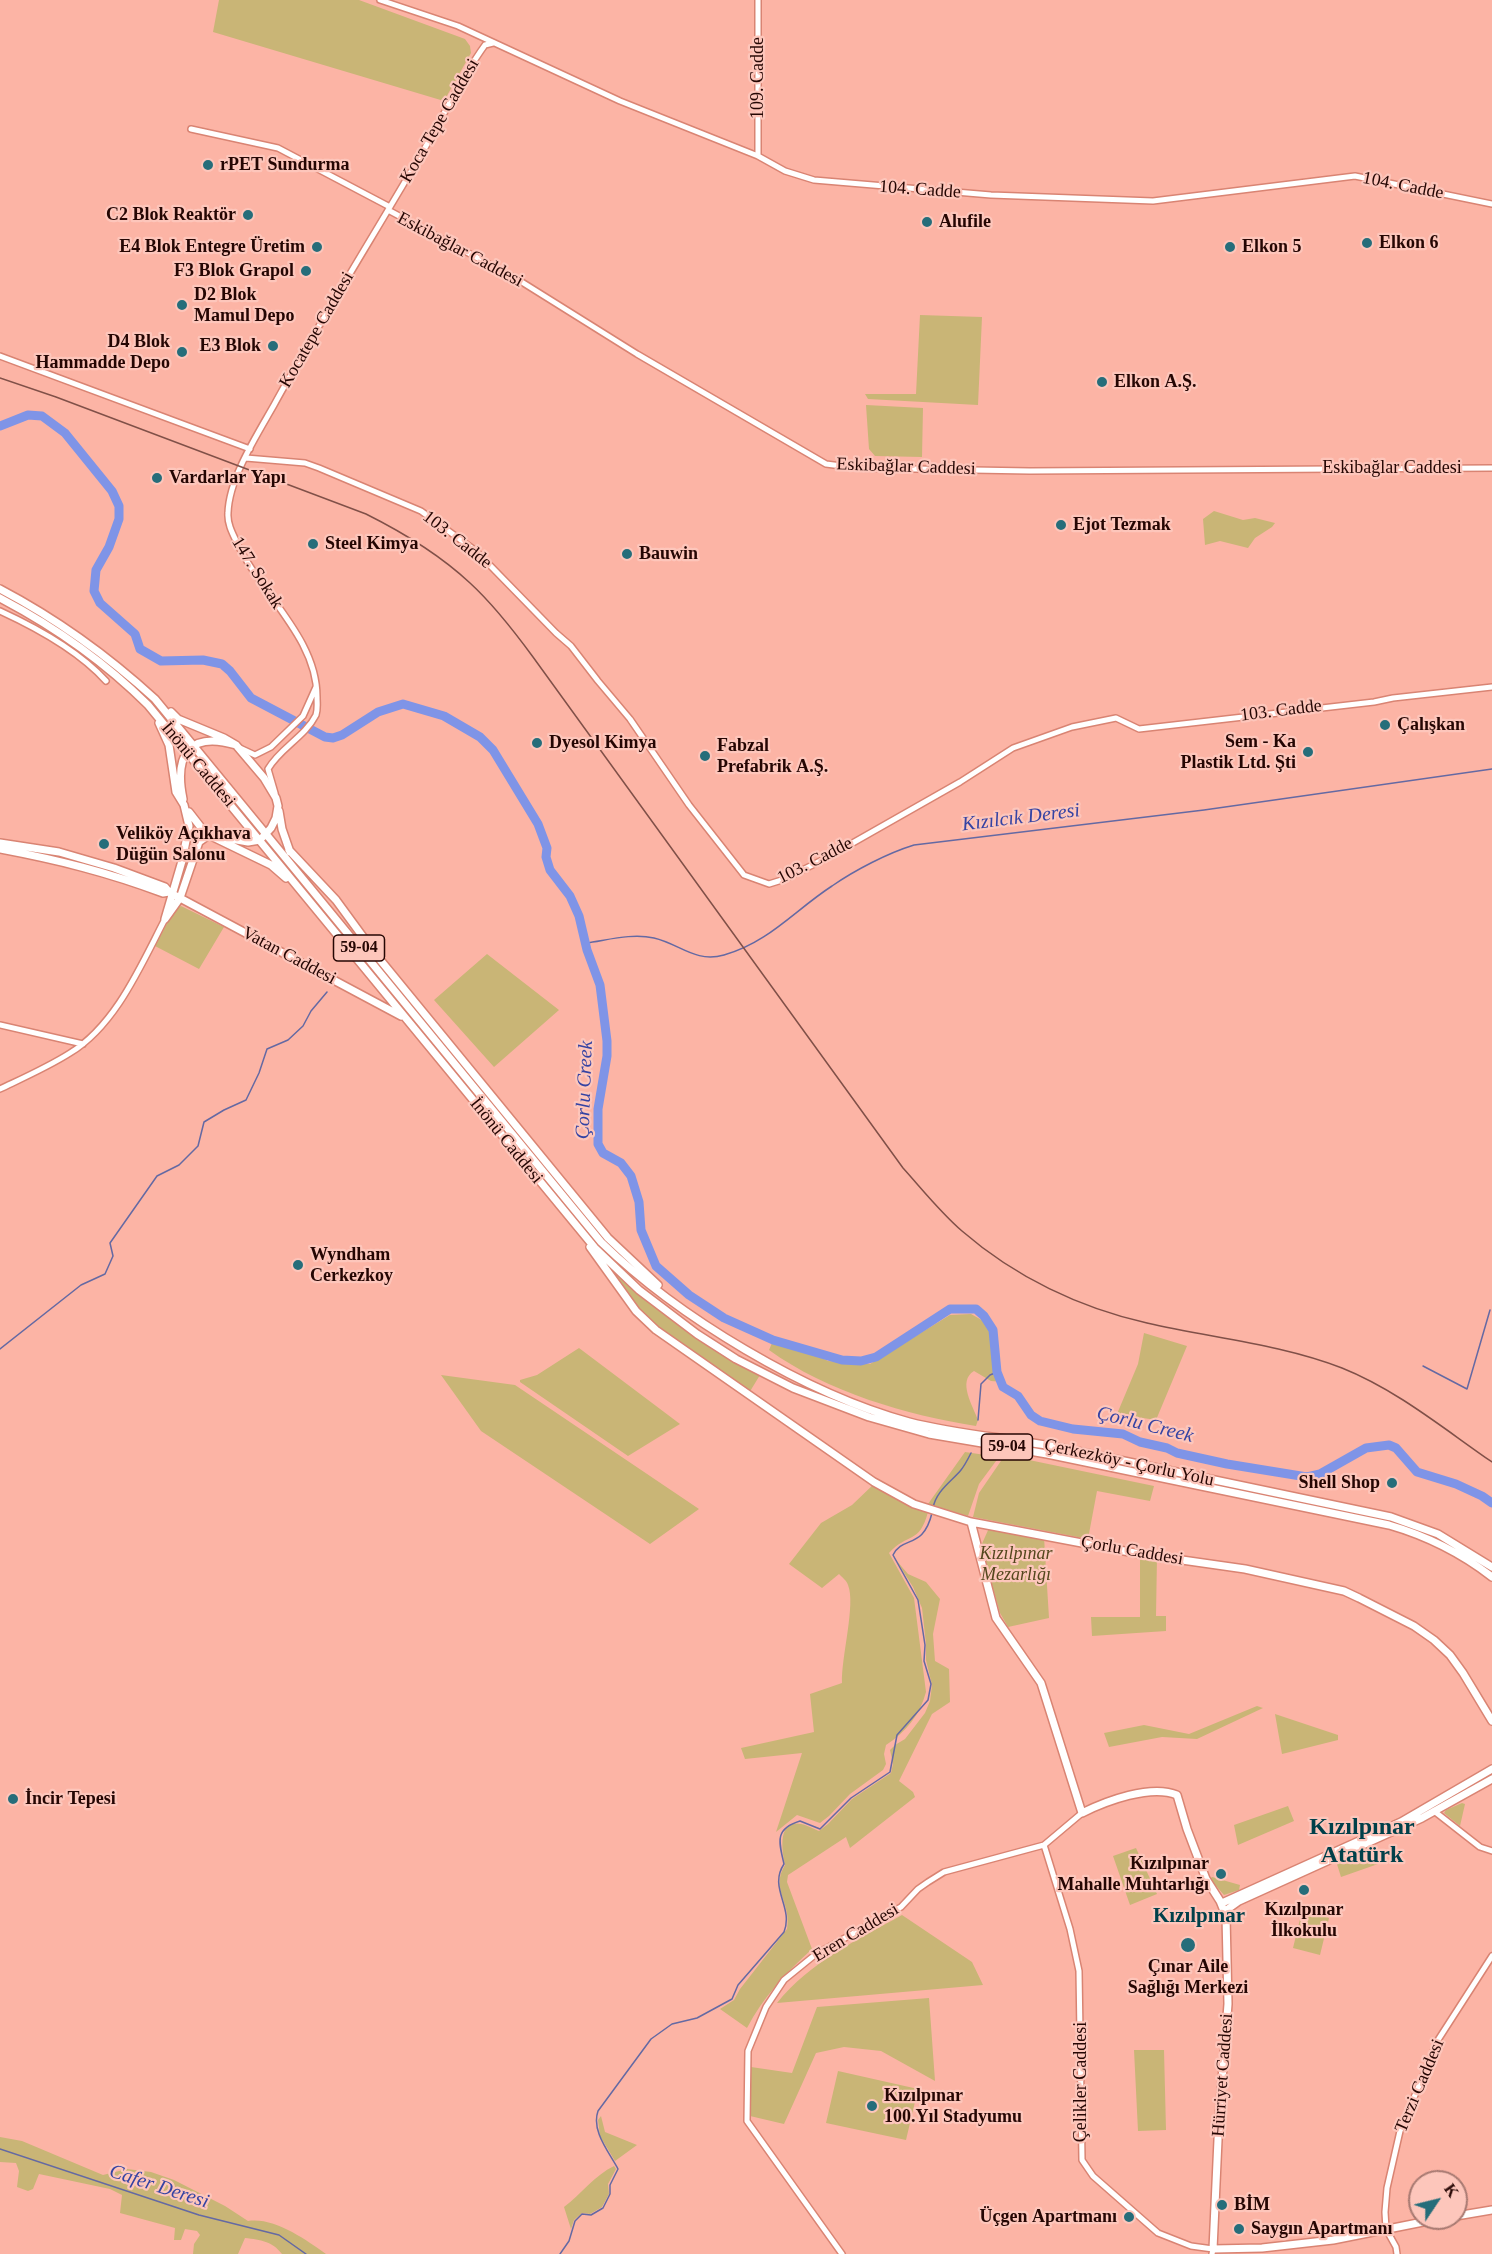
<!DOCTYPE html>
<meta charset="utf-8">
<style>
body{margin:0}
#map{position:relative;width:1492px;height:2254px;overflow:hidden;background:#fcb4a5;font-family:Georgia,serif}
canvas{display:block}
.north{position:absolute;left:1408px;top:2170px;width:60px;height:60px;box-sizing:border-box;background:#fdc6bb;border:2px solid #a77971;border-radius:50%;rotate:55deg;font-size:16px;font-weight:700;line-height:24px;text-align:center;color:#250603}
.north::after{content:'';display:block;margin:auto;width:21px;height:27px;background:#266d7a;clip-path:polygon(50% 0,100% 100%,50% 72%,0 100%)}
</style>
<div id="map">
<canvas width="1492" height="2254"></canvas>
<div class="north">K</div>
</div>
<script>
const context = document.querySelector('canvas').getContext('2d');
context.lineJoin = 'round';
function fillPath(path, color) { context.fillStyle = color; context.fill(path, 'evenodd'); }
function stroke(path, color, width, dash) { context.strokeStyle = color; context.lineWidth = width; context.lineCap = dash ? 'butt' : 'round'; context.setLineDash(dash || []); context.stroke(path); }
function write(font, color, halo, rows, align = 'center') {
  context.font = font + ' Georgia,serif'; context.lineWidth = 4.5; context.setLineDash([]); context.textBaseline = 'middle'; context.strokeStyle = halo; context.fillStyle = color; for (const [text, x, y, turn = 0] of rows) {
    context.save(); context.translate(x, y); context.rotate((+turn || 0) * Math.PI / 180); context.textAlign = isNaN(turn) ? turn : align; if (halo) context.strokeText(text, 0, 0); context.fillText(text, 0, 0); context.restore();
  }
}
fillPath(new Path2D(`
 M219 0H359L465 39 470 46 471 53 444 101 213 32Z
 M920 315 982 317 978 405 868 399 865 394H916Z
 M866 405 923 408 922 457 875 456 869 449Z
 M1214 511 1243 520 1255 518 1275 523 1272 527 1255 538 1248 548 1220 541 1205 545 1203 519Z
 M181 906 224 927 199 969 155 946 174 910Z
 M487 954 559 1010 494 1067 434 1000Z
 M612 1271 669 1316 760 1375 749 1393C700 1359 638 1328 612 1271Z
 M971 1314 987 1323 1003 1382 991 1381 974 1371C957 1381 973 1406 978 1420L976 1426C907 1415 827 1392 769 1350L772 1343 805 1349 828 1361 870 1364 950 1315Z
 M1144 1333 1187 1346 1156 1420 1117 1414 1138 1364Z
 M579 1348 680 1424 628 1456 520 1382V1380L537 1375Z
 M441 1375 515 1385 699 1509 650 1544 481 1431Z
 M965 1452 999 1457 979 1484 968 1516 928 1504Z
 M1005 1455 1154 1486 1150 1501 1097 1491 1088 1539 973 1517 979 1493Z
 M875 1483 928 1512C919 1545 908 1532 889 1553L914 1598 926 1692C920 1715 906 1732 886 1745L884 1754 886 1764 883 1770 850 1794 829 1816 820 1823 797 1815 776 1832 802 1753 745 1759 741 1748 814 1732 810 1694 842 1683C841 1658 856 1604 848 1585 847 1581 842 1577 839 1574L822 1588 789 1564 821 1523 852 1505Z
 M989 1528 1044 1537 1049 1618 1008 1627 1000 1613 981 1546Z
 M1140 1554 1157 1557 1156 1616H1166V1631L1092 1636 1091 1617H1140Z
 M896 1560 908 1574 926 1582 940 1599 933 1634 935 1661 949 1669 950 1702 932 1714 899 1781 913 1792 915 1797 850 1848 846 1837 788 1875 787 1882 812 1949C786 1973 763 1997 747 2028L720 2009 734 2000 740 1989 787 1929C792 1903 770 1889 785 1865 782 1851 777 1819 801 1824 807 1825 814 1829 819 1831L828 1824 852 1799 891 1773 893 1764 890 1750 895 1745 905 1739 925 1713 930 1701 932 1685 926 1660V1644L922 1608 913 1587Z
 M1257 1706 1263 1708 1197 1739 1162 1737 1109 1747 1104 1733 1144 1725 1189 1734Z
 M1275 1714 1338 1735V1740L1282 1754Z
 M1462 1803 1465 1804 1460 1826 1444 1813 1446 1810Z
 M1288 1806 1294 1821 1238 1845 1234 1825Z
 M1375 1843 1378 1864 1341 1877 1336 1861Z
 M1136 1848 1157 1894 1130 1905 1113 1856Z
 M1212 1877 1240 1885 1239 1890 1224 1895 1210 1879Z
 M1302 1911 1329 1918 1320 1955 1293 1948Z
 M902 1915 972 1962 983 1985 777 2003C810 1962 857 1940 902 1915Z
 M929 1998 935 2081 881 2051 844 2047 816 2053 784 2124 750 2116 751 2067 792 2073 817 2007Z
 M1134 2050H1164L1166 2130 1138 2131Z
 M838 2071 918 2089 906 2140 826 2123Z
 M601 2116 605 2132 637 2145 615 2161 600 2136 598 2120Z
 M0 2137 22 2141 103 2175 127 2169 151 2172 174 2180 225 2206 248 2221C274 2217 305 2239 326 2254H282C272 2241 261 2240 245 2238L238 2254H193L194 2244 200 2235 197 2231 185 2229 181 2240H174L175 2228 120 2213 122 2195 110 2189 39 2174 33 2189 28 2191 17 2187 19 2171 16 2163 0 2162Z
 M614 2166 616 2169 608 2184 609 2194 602 2207 590 2214 582 2213 574 2220 571 2229 564 2207C581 2194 595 2175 614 2166Z`), '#c9b576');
stroke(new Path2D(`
 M586 943C608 940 632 933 654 938 680 944 695 963 724 955 768 943 795 910 832 886 855 870 888 853 914 845L1204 810 1492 769
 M0 1349 81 1285 105 1274 113 1256 110 1243 157 1176 179 1165 198 1146 204 1122 224 1110 246 1100 259 1073 267 1049 288 1040 303 1026 311 1011 327 992
 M1423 1366 1467 1389 1490 1310
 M978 1420 981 1384 990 1375 997 1372
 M933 1508C936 1491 951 1482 961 1470 965 1465 968 1459 971 1453
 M0 2149 199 2215 279 2235 306 2254
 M560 2254 569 2241 575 2221 582 2214 591 2215 603 2208 610 2194V2185L618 2169C609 2152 591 2131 598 2111L651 2039 672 2024 697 2018 732 1999 738 1985 784 1932C794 1907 768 1888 784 1864 779 1842 774 1829 800 1821L820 1829 851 1798 890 1772 897 1735 928 1700 931 1684 924 1661 925 1645 918 1600 893 1555C903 1535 923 1550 932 1513`), '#6469a3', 1.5);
stroke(new Path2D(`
 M0 426 28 415 42 416 65 433 112 491 119 506V519L109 547 96 570 94 591 100 603 135 634 140 649 161 661 203 660 222 664 230 671 251 698 325 737 333 738 342 735 378 712 403 704 444 716 480 737 493 750 538 824 547 848 546 857 550 870 570 896 579 916 587 950 600 985 607 1041V1056L598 1109V1144L603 1153 621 1163 631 1176 639 1202 641 1230 656 1266 689 1295 724 1318 773 1340 842 1360 861 1361 876 1357 950 1309H976L984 1316 993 1330 997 1372 1003 1387 1018 1396 1031 1415 1040 1421 1073 1429 1123 1434 1140 1442 1167 1448 1177 1453 1227 1464 1307 1477 1320 1474 1366 1448 1389 1445 1396 1448 1417 1472 1456 1484 1482 1496 1492 1503`), '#7f94e7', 9);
const minor = new Path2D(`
 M380 0 458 26 620 101 758 156 785 171 814 180 991 195 1153 201 1355 176 1492 204
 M191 129 278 148 390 207
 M758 156V0
 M388 210 517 279 637 354 826 464 857 468 1030 471 1492 468
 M0 356 250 449
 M246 458 305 463 319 468 421 511 476 551 556 633 571 646 598 681 630 719 689 805 744 875 769 884 785 879 828 857 960 782 1013 748 1072 727 1116 718 1139 729 1374 702 1393 698 1492 687
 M0 611C37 628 78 650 106 681
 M240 748 255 755 271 747 303 716 316 687
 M275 793 268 769C280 748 305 737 316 715 318 709 317 703 317 697 317 639 263 596 239 547 234 536 227 525 228 513 229 478 257 435 274 405 319 323 369 243 416 163 440 124 458 82 485 45L493 43
 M0 1025 83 1044
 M0 1089C23 1078 48 1067 70 1053 116 1025 141 965 165 919
 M1434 1811 1480 1847 1492 1851
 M1044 1845 1070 1929 1079 1971 1082 2160 1093 2176 1158 2233 1191 2246 1213 2249 1212 2254
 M842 2254 747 2121 748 2051 766 2007 784 1980 816 1954 901 1907 918 1889 928 1882 944 1872 1044 1845 1082 1813
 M1397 2254 1396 2247 1386 2229 1385 2212 1387 2188 1400 2131 1438 2040 1492 1956`);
const major = new Path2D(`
 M0 589C57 619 107 655 155 699L601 1242C678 1317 806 1394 909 1422 959 1435 1011 1438 1062 1448 1171 1471 1281 1493 1391 1517L1438 1534 1492 1567
 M0 598C55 627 104 661 148 705L595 1248 639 1290 697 1334 736 1359 793 1388 869 1417 929 1434 1047 1454 1389 1525C1427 1536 1461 1553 1492 1577
 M171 712 178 719 224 738 236 745 264 778 276 798 278 806 276 818 271 828 260 840 248 842 209 835 203 830 189 812
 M159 723 169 745 176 792 184 805 189 826 182 861 165 919 180 898 199 842 209 835 271 865 286 878
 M183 799C174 755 189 731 236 745
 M279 811 282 829 290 852
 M0 843 59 852 114 868 165 887 169 892 180 898 401 1016
 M0 849C58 860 107 872 163 893L169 892
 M289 850 336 900 377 956 608 1238 658 1285
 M590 1247 636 1311 656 1330 874 1482 914 1504 971 1522 1140 1554 1245 1569 1344 1591 1359 1598 1414 1626 1434 1640 1450 1655 1463 1673 1492 1721
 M971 1522 996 1618 1041 1683 1082 1813C1106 1801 1151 1784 1177 1795L1187 1829 1206 1879 1220 1901 1226 1916 1228 2004 1219 2118 1213 2249 1262 2248 1333 2240 1443 2218
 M1222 1903 1401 1822 1492 1769
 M1225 1911 1239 1901 1422 1818 1492 1779
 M1456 2216 1492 2210`);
stroke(minor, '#d98473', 8);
stroke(major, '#d98473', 10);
stroke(minor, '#fff', 5);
stroke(major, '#fff', 7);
stroke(new Path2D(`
 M0 378 56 397 366 514C404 533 439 554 470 583 494 605 514 631 533 657L903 1168C922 1189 940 1212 962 1231 1015 1277 1080 1308 1147 1323 1212 1338 1280 1344 1342 1368 1397 1390 1444 1429 1492 1462`), '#805048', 1.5);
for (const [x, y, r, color] of [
 [208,165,6,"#266d7a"],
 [248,215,6,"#266d7a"],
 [927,222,6,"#266d7a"],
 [1367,243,6,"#266d7a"],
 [317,247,6,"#266d7a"],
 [1230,247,6,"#266d7a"],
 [306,271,6,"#266d7a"],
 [182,305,6,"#266d7a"],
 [273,346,6,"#266d7a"],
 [182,352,6,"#266d7a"],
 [1102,382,6,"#266d7a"],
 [157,478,6,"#266d7a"],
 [1061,525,6,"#266d7a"],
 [313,544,6,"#266d7a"],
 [627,554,6,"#266d7a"],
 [1385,725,6,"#266d7a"],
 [537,743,6,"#266d7a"],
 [1308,752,6,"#266d7a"],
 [705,756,6,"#266d7a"],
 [104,844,6,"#266d7a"],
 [298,1265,6,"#266d7a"],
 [1392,1483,6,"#266d7a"],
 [13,1799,6,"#266d7a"],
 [1221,1874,6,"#266d7a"],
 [1304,1890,6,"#266d7a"],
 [1188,1945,8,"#266d7a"],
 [872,2106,6,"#266d7a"],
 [1222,2205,6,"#266d7a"],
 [1129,2217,6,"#266d7a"],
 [1239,2229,6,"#266d7a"]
]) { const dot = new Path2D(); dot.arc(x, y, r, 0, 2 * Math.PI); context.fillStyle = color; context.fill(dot); stroke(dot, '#fdc6bb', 2); }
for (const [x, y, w] of [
 [359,948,51],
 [1007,1447,51]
]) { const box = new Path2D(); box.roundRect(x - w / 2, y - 13, w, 26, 4.5); context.fillStyle = '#fdc6bb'; context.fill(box); stroke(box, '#250603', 1.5); }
write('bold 16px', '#250603', null, [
 ["59-04",359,948],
 ["59-04",1007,1447]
]);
write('18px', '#250603', '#fdc6bb', [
 ["109. Cadde",758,78,-90],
 ["Koca Tepe Caddesi",440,121,-60],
 ["104. Cadde",1403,186,11],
 ["104. Cadde",920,190,4],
 ["Eskibağlar Caddesi",460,250,28],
 ["Kocatepe Caddesi",317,330,-60],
 ["Eskibağlar Caddesi",906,467,2],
 ["Eskibağlar Caddesi",1392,468],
 ["103. Cadde",457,540,38],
 ["147. Sokak",257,573,58],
 ["103. Cadde",1281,711,-7],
 ["İnönü Caddesi",198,765,50],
 ["103. Cadde",815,861,-27],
 ["Vatan Caddesi",289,956,28],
 ["İnönü Caddesi",506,1141,51],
 ["Çerkezköy - Çorlu Yolu",1129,1463,12],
 ["Çorlu Caddesi",1132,1551,10],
 ["Eren Caddesi",856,1933,-31],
 ["Hürriyet Caddesi",1223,2075,-86],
 ["Çelikler Caddesi",1081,2082,-90],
 ["Terzi Caddesi",1420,2086,-67]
]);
write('bold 18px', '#250603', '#fdc6bb', [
 ["rPET Sundurma",220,165],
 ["C2 Blok Reaktör",236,215,"right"],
 ["Alufile",939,222],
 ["Elkon 6",1379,243],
 ["E4 Blok Entegre Üretim",305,247,"right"],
 ["Elkon 5",1242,247],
 ["F3 Blok Grapol",294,271,"right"],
 ["D2 Blok",194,295],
 ["Mamul Depo",194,316],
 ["D4 Blok",170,342,"right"],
 ["Hammadde Depo",170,363,"right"],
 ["E3 Blok",261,346,"right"],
 ["Elkon A.Ş.",1114,382],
 ["Vardarlar Yapı",169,478],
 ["Ejot Tezmak",1073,525],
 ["Steel Kimya",325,544],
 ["Bauwin",639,554],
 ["Çalışkan",1397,725],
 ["Sem - Ka",1296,742,"right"],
 ["Plastik Ltd. Şti",1296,763,"right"],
 ["Dyesol Kimya",549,743],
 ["Fabzal",717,746],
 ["Prefabrik A.Ş.",717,767],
 ["Veliköy Açıkhava",116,834],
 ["Düğün Salonu",116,855],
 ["Wyndham",310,1255],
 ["Cerkezkoy",310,1276],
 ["Shell Shop",1380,1483,"right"],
 ["İncir Tepesi",25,1799],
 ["Kızılpınar",1209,1864,"right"],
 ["Mahalle Muhtarlığı",1209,1885,"right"],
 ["Kızılpınar",1304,1910,"center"],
 ["İlkokulu",1304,1931,"center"],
 ["Çınar Aile",1188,1967,"center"],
 ["Sağlığı Merkezi",1188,1988,"center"],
 ["Kızılpınar",884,2096],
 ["100.Yıl Stadyumu",884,2117],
 ["BİM",1234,2205],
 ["Üçgen Apartmanı",1117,2217,"right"],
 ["Saygın Apartmanı",1251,2229]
], 'left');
write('italic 18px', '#54471d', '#fdc6bb', [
 ["Kızılpınar",1016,1554],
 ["Mezarlığı",1016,1575]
]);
write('italic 20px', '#3543a3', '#fdc6bb', [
 ["Kızılcık Deresi",1021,818,-7],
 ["Çorlu Creek",585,1090,-88],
 ["Çorlu Creek",1145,1425,14],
 ["Cafer Deresi",159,2187,18]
]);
write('bold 21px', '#00404a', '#fdc6bb', [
 ["Kızılpınar",1199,1917]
]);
write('bold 24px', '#00404a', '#fdc6bb', [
 ["Kızılpınar",1362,1828],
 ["Atatürk",1362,1856]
]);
</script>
